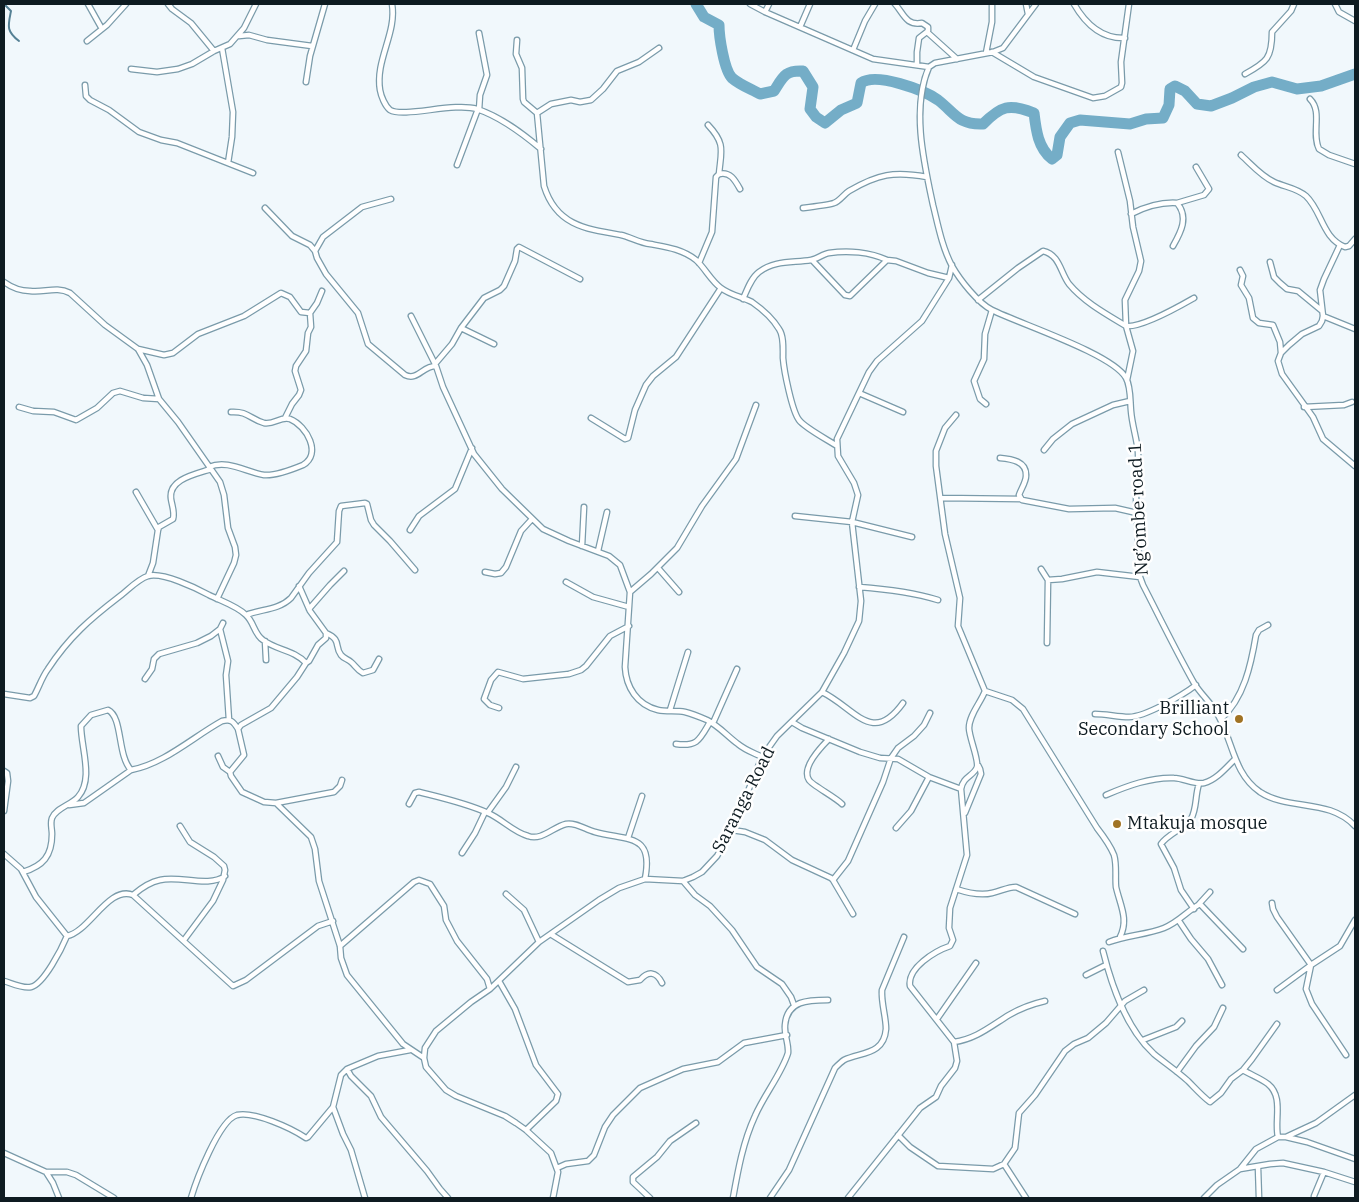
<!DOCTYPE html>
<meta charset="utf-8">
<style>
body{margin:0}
#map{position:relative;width:1359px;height:1202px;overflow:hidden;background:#f1f8fc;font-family:"IBM Plex Serif",serif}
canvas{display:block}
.frame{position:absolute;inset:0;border:5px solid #0e1b21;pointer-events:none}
</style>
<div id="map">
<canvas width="1359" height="1202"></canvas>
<div class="frame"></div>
</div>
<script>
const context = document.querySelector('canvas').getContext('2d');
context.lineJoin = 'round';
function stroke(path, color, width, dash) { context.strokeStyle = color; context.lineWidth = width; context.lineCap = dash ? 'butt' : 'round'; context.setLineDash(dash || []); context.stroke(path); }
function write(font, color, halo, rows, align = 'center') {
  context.font = font + ' "IBM Plex Serif",serif'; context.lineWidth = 5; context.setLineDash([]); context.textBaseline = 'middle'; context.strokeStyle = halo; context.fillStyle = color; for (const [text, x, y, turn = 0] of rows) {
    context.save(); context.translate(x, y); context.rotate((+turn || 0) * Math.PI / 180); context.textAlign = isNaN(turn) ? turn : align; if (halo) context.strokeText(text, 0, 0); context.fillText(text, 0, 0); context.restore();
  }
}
stroke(new Path2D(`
 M4 4 11 11C8 26 6 31 19 41`), '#558195', 2);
stroke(new Path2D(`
 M696 4 704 17 719 25C719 36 724 70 732 78 740 85 751 89 760 94L774 91C783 77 785 70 803 71L813 87 810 109 816 117 825 123 841 110 857 103 861 83C876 72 924 90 938 100 955 113 958 125 983 124 1001 106 1009 103 1034 113 1036 130 1038 148 1052 159L1057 155 1060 137 1070 123 1080 120 1130 124 1146 119 1163 118 1169 105 1170 89 1175 86 1185 91 1197 104 1211 106 1232 98 1254 87 1272 82 1297 89 1321 86 1355 74`), '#74adc7', 11);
const minor = new Path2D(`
 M88 4 102 29
 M168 4 172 9 191 23 214 51
 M392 4C397 33 375 60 380 90 381 96 385 106 390 110 404 118 454 102 477 109 501 117 522 133 541 149
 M750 4 765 12 873 59 929 67
 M895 4C904 14 906 26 922 23L928 27V31L919 38 917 52V65
 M1026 4 1028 14
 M1036 4 1003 48 993 52 935 63 929 67C911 108 924 163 933 205 938 225 942 247 952 266 960 280 978 303 992 310 1020 324 1113 354 1126 378 1131 387 1130 401 1131 411 1132 425 1137 439 1138 452 1139 465 1136 477 1136 490 1136 519 1139 548 1140 577L1143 585C1160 618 1176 651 1194 683 1201 695 1213 704 1219 717 1233 743 1234 774 1260 792 1289 811 1329 798 1355 826
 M1074 4C1085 23 1101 39 1125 38
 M1335 4 1339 12 1355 21
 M765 12 769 4
 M800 27 810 4
 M927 32 957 59
 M239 36 249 35 267 40 312 46
 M517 40 516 54 522 68 523 99 524 102 537 113
 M87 41 107 25 126 4
 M222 48 233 112 232 137 228 163
 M659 48 639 62 617 71 603 89 591 100 580 102 571 100 551 104 537 113 544 186C556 225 585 229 621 235 630 237 640 243 650 244 666 247 682 249 696 260 705 268 711 281 721 288 730 295 742 297 752 302 762 309 773 319 779 329 784 336 783 349 783 358 784 371 792 411 799 420 805 428 828 440 837 446
 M853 50 865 21 875 4
 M992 52 1034 77 1093 98 1105 96 1121 87 1122 83 1121 62 1129 4
 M986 53 992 22V4
 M131 69 157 72 178 69 192 64 214 51 230 44 244 28 256 4
 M1245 74C1267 62 1272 58 1272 32L1291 11 1294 4
 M306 82 310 56 325 4
 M85 85 86 96 90 100 109 110 139 132 161 140 177 143 253 173
 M1310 99C1323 112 1311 133 1319 149L1329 155 1355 164
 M479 110 480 95 487 75 479 33
 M708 125C726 144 721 151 719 174
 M1118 152 1130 201 1133 227 1141 261 1139 271 1125 300 1126 326 1133 351 1127 380
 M1241 155C1252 165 1261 176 1274 182 1285 187 1297 188 1306 196 1322 211 1322 238 1345 247L1349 246 1355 239
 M457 165 478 109
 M391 199 362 207 323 237 315 251 317 258 326 274 358 313 368 344 405 375C418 381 422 366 436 366L443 387 474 454 502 489 543 529 569 541 609 556 620 565 630 592 625 667C626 687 637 705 658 710 667 712 676 710 685 712 693 714 700 717 707 720 719 726 727 736 738 744 745 750 754 753 762 757
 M1177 203 1204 195 1209 189 1196 167
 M265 208 292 236 310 245 315 251
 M803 208C810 207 829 205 834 203 840 201 844 194 849 191 878 174 894 171 927 177
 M1131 214C1145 207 1161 202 1177 203 1189 217 1181 232 1173 246
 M1340 245 1324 279 1320 290 1323 316 1322 321 1319 326 1302 334 1289 345 1281 353 1278 361 1282 374 1313 417 1323 439 1355 466
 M812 260 845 295 850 296 887 260 896 261 928 273 949 278
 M1270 262 1274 277 1280 283 1287 289 1298 291 1321 310
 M699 263 712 232 716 177 719 174C730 171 735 180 740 189
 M1240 270 1243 276 1241 285 1249 298 1253 318 1259 323 1273 325 1280 342 1281 353
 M4 282C11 287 21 291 30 291 44 293 56 286 70 293L105 325 138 349 147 365 159 399 178 422 220 482 224 495 228 528 235 547 236 555 234 563 217 599
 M743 299C747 290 751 278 759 272 775 260 793 263 811 260 817 259 823 254 829 253 848 250 870 252 887 260
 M978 300 1018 268 1043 251C1060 255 1060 272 1069 284 1084 302 1106 314 1126 326 1142 328 1180 306 1194 298
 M310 313 317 303 322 291
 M411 316 436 366
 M1323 316 1355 329
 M461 328 494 344
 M138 349 164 355 173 353 198 334 244 316 281 293 290 297 301 312 310 313
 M435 364 452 344 461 328 484 298 500 290 504 286 515 261 517 249 519 247 580 279
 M859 393 903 412
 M986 404 980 399 974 381 984 359 985 334 992 310
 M19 407 33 411 54 412 76 420 97 408 113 393 120 391 143 398 159 399
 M1304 407 1344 405 1352 402
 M285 418 292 404 299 395 301 390 295 371 296 366 306 351 308 333 311 327 310 313
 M591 418 625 439 628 438 635 410 646 385 653 376 676 357 721 288
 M1044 450 1053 439 1072 424 1113 405 1130 401
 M1000 458C1011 459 1027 461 1026 476 1026 482 1021 489 1019 495L1022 500 1069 509 1115 508 1137 513
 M209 467C227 459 246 472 264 475 276 476 291 470 303 465 322 454 307 426 290 419 281 416 274 425 264 423 250 419 248 411 231 412
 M136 492 158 530
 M941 498 1021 499
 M795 516 852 522 912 537
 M410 530 419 516 455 489 472 448
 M582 546 584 507
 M598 551 607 512
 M658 568 679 592
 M1041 569 1048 580 1062 579 1097 572 1140 577
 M485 572 495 574 501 573 506 567 521 531 532 519
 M148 576 153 563 158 530 159 527 173 519C175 512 172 506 171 499 168 479 196 474 211 469
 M566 582 593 597 629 607
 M299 586 310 611 326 633V638L318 645 309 661 306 663
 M859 587C886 589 912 592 938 600
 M630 592 651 574 677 548 702 506 736 459 756 405
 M309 609 330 585 344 571
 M246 615C261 609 279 610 291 598L309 573 337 542 339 511 341 506 365 503 367 504 371 520 374 525 390 541 415 570
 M223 623 220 629 228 661 226 675 229 720
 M326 633C342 640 334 646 341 655 344 659 348 659 351 662 355 665 357 670 363 673L373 670 379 659
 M265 641 266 660
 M1047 643 1048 580
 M145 679 152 669 154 659 159 654 197 643 211 636 220 629
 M985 691 1012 700 1023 709 1097 828C1104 837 1110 845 1114 855 1117 865 1115 877 1116 887 1120 905 1129 919 1120 937
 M822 692C855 708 872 746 903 703
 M4 694 30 698 34 696C39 687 42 677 48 669 69 637 90 619 120 596 128 590 138 579 148 576 163 572 196 588 209 595 221 601 237 606 246 615 254 622 254 634 263 640 276 650 294 650 306 663L297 677 271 708 241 725 238 729 244 755 230 772
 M499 708 490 705 484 699 491 680 498 672 523 679 569 674 581 670 586 666 610 636 629 626
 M670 710 688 652
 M1095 714C1106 714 1118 717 1129 717 1145 717 1183 695 1196 685
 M1221 719C1244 698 1251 665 1256 635L1259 630 1268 625
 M792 722 802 728 860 752 880 758 898 759 929 777 961 789
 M713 723 737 669
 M829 739C821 747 801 768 809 780 812 785 835 797 842 804
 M676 744C698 747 700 739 710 722
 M218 756 223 767 230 772 231 776 242 792 264 802 276 803 311 837 315 849 319 881 340 946 341 958 347 975 403 1044 424 1058
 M4 771 7 773 8 781 4 811
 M1106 795C1127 786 1151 777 1174 778 1183 778 1195 785 1204 783 1216 780 1226 768 1235 759
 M276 803 334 792 340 786 342 780
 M409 804 415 793 419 792C443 798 466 803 488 813 502 819 513 832 528 836 542 841 553 827 566 824 576 822 586 830 595 832 628 841 654 833 645 879
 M69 805 84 803 131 770
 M488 812 506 787 516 767
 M965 813 981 774 980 769 978 765
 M180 826 190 842 214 857 224 866 225 870 223 880 213 901 184 940
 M896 828 911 811 929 777
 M732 830 745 832 765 840 792 860 831 878 833 880 853 914
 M628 838 642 796
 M462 853 475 833 485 812
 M4 854 21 869 36 897 67 936
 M23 872C43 866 52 856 52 834 52 829 50 823 52 818 56 808 71 805 78 797 94 779 81 748 81 726L91 715 108 710C123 717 117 755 131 770 164 764 193 737 222 721 231 719 233 721 238 729
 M833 880 848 861 883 782 891 758 898 748 914 736 924 725 930 713
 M683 881 695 895 710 906 732 930 757 967 782 984 791 997 794 1005
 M956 889C968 893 980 896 992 893 1001 891 1008 887 1016 887L1075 914
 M506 894 524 910 539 942
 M133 895C140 889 150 882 160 880 180 875 208 888 225 876
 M1272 903 1273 909 1277 917 1311 965 1306 989 1312 1004 1346 1055
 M1199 904 1210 892
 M1194 909 1181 890 1174 868 1161 844C1168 834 1185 828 1191 819 1197 809 1195 795 1199 784
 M1179 921 1191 939 1208 959 1222 985
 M552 935 628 982 640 980C648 971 656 971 662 983
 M1109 942C1127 935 1146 935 1164 928 1179 922 1187 911 1200 904L1243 949
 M340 946 414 882 419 880 430 884 444 906 446 920 457 941 487 979 490 989
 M1103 951C1112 987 1126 1028 1154 1054 1165 1063 1177 1071 1188 1081 1195 1088 1202 1096 1210 1102L1221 1093 1231 1079 1243 1070 1252 1059 1277 1024
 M1086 975 1106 965
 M4 981C11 983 23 989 31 987 44 984 62 948 67 936 89 932 109 885 133 895L233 986 246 980 318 926 333 921
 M499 981 515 1009 536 1065 558 1094 556 1101 526 1130
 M1277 990 1311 965 1340 946 1355 920
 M937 1019 976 963
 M1143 1040 1176 1027 1182 1021
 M954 1042C976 1039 991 1026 1009 1015 1021 1008 1032 1004 1045 1001
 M347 1069 351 1076 371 1096 381 1117 427 1171 440 1189 448 1198
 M1243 1070C1251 1075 1260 1078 1268 1084 1284 1097 1274 1120 1278 1137
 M1177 1072 1196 1046 1214 1027 1223 1008
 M333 1107 343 1134 351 1150 365 1198
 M898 1135 910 1147 938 1166 993 1169 1004 1164 1015 1148 1019 1113 1035 1095 1065 1051 1074 1044 1088 1038 1106 1023 1125 1001 1144 990
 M1286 1137 1307 1142 1355 1159
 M4 1153 46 1172H67L76 1175 114 1198
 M1004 1164 1026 1198
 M1258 1167 1259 1198
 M557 1168 566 1164 588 1161 594 1155 605 1127 613 1115 640 1088 683 1069 718 1062 744 1043 787 1035
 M1240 1169 1256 1149 1278 1137H1286L1316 1123 1355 1095
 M46 1172 53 1183 59 1198
 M191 1198C196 1181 219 1120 237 1115 254 1111 291 1128 306 1138L308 1137 333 1107 341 1075 347 1069 378 1056 410 1050
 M553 1198 558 1172 551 1153 526 1130 516 1123 505 1116 456 1096 446 1090 426 1067 424 1058 425 1048 436 1031 471 1002 490 989 539 942 599 900 619 888 645 879 683 881 693 877 702 872 717 856 732 830 762 757 777 736 822 692 844 653 859 621 861 601 852 522 858 495 854 483 838 456 837 439 869 372 877 361 922 321 949 278 952 265
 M650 1198 633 1182V1177L657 1157 670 1141 696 1123
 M733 1198C738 1170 743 1142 755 1116 764 1095 782 1073 788 1053 789 1044 784 1035 785 1025 787 1000 809 1000 828 1000
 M770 1198 789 1170 835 1068C838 1065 841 1062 844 1060 861 1052 884 1055 886 1029 886 1016 881 1003 882 990L904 937
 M848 1198 920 1108 936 1097 941 1086 955 1068 957 1061 954 1042 910 986C907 968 935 951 950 946L953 940 949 928 950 908 967 855 961 789C963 776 974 776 977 767 979 760 969 737 969 728 969 715 981 702 985 691L958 626 960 598 945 534 936 466V451L945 428 956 415
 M1204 1198 1217 1185 1240 1169 1270 1164 1283 1163 1324 1172 1355 1182
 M1314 1198V1196L1324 1172`);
stroke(minor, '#7a9baa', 7);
stroke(minor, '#fff', 4.5);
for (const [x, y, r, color] of [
 [1239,719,5,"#a07324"],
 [1117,824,5,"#a07324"]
]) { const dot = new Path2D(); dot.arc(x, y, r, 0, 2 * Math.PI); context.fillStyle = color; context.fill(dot); stroke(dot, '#fff', 2); }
write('18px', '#0e1b21', '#fff', [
 ["Ng’ombe road 1",1139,509,-93],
 ["Saranga Road",744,800,-63]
]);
write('18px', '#0e1b21', '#fff', [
 ["Brilliant",1229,709],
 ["Secondary School",1229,730],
 ["Mtakuja mosque",1127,824,"left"]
], 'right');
</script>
